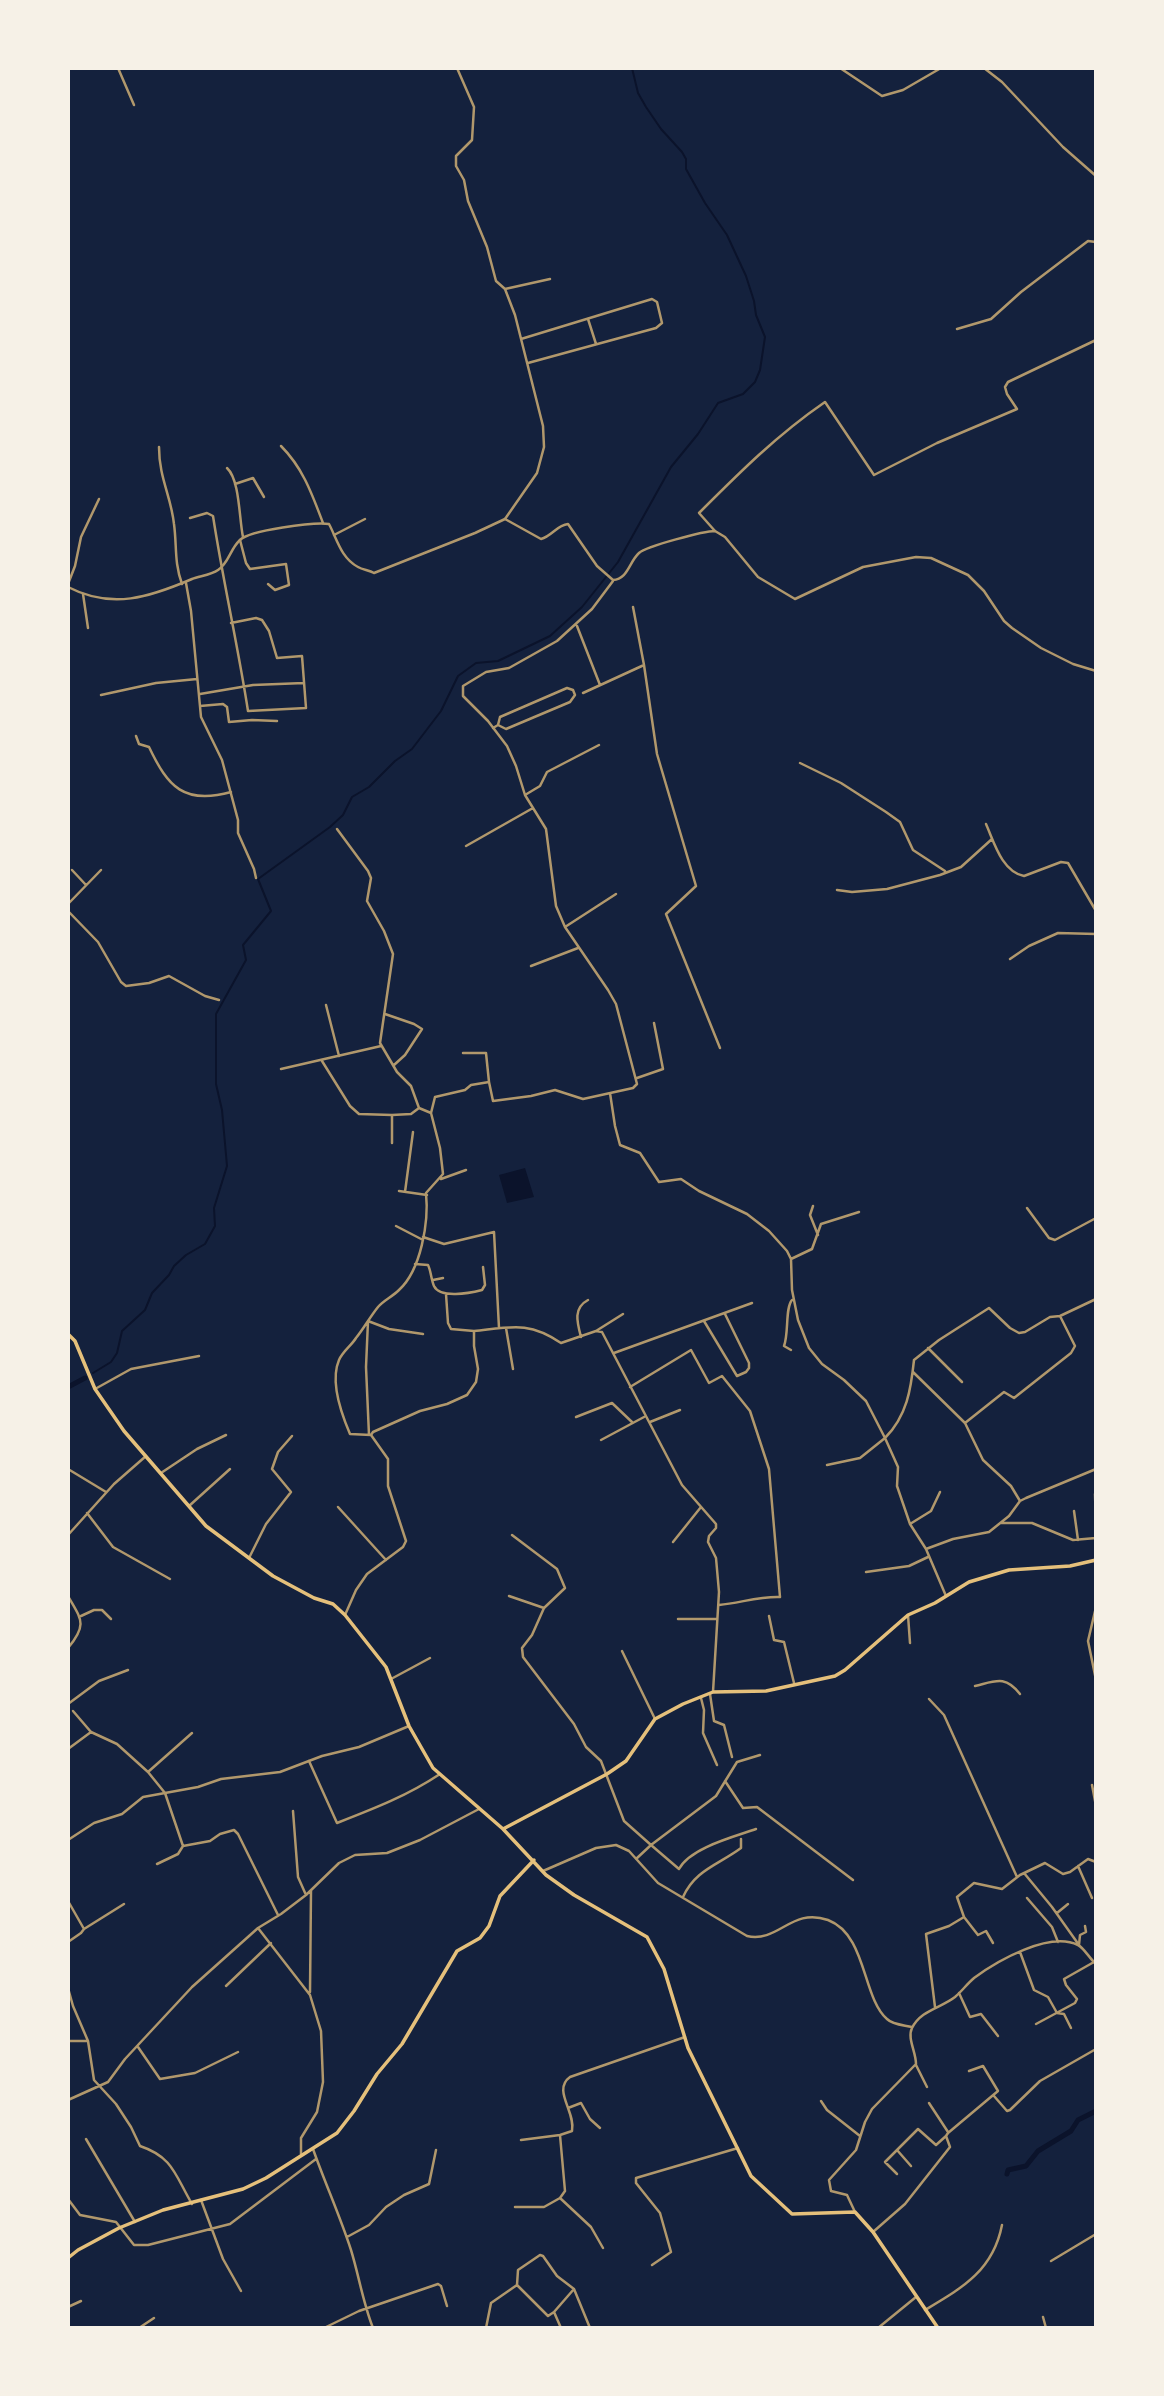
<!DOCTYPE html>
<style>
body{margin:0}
#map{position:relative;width:1164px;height:2396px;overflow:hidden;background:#14213d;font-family:"Source Serif 4",serif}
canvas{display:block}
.frame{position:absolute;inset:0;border:70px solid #f6f1e7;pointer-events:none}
</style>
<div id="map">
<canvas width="1164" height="2396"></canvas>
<div class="frame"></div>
</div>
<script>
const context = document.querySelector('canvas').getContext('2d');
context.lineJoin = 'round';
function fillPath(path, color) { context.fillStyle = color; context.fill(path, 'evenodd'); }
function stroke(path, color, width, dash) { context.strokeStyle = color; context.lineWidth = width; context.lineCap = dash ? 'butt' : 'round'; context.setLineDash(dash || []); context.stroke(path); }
fillPath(new Path2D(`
 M525 1168 534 1197 507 1203 499 1175Z`), '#0b132b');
stroke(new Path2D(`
 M93 1373 111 1362 117 1353 122 1331 145 1310 152 1293 169 1275 174 1266 186 1255 205 1244 215 1226 214 1208 227 1166 222 1110 216 1084V1014L246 960 243 945 271 911 258 879 330 827 343 815 352 797 369 787 395 761 412 749 441 711 458 676 476 663 498 661 550 636 582 607 618 562 671 467 698 434 718 403 743 394 755 382 760 370 765 337 756 315 754 301 746 276 727 235 705 203 686 169V159L682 152 661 129 646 107 638 93 632 68`), '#0b132b', 2);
stroke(new Path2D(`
 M68 1387 85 1378
 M1007 2174 1008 2170 1026 2166 1038 2151 1071 2131 1078 2120 1096 2111`), '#0b132b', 5);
stroke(new Path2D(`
 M118 68 134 105
 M457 68 474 107 472 140 456 156V166L464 180 468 201 487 247 496 281 505 289 515 315 543 426 544 447 537 473 505 519
 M840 68 882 96 903 90 941 68
 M984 68 1002 82 1063 147 1096 176
 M505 289 550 279
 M588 319 596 344
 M957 329 991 319 1021 292 1088 241 1096 242
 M521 339 652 299 657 302 662 323 656 328 528 363
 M281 446C303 468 312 494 323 523
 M159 447C159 478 171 496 174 524 177 546 174 562 182 584
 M227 468C240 480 239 519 243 537
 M235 484 253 478 264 497
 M190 518 207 513 213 516C223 581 238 646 248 711L306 708 302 656 277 658 269 631 262 620 256 618 231 623
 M715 531 699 513C740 472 777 435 825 402L874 475 937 443 1017 409 1007 394 1005 387 1008 382 1096 340
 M334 535 365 519
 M240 540 246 563 250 569 286 564 289 585 275 590 268 584
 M186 583 191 611 201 717 222 760 238 820V833L254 869 256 878
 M68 584 75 566 81 537 99 499
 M83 594 88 628
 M633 607 644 665 657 754 696 886 666 914 720 1048
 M577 626 600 685
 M583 693 644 665
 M200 694 253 685 304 683
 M101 695 156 683 197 679
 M200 706 223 704 227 707 229 722 252 720 277 721
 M493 728 498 725 500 717 567 688 573 690 575 695 570 702 506 729 498 725
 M136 736 139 744 149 747C168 787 184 805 231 792
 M800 763 841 783 886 812 900 822 913 850 945 871
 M525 795 540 786 547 772 599 745
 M986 824C994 842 1002 872 1024 876L1061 862 1068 863 1096 911
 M337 829 368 871 371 878 367 901 384 931 393 954 380 1043 397 1072 411 1086 419 1108 431 1113 440 1148 443 1174 426 1193C429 1222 421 1270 399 1290 392 1297 384 1300 378 1307 370 1317 364 1328 356 1338 351 1346 343 1351 339 1360 330 1381 341 1413 350 1434L371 1435
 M466 846 533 808
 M72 870 86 885
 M837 890 852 892 887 889 940 875 961 867 992 839
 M68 904 101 870
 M68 911 98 942 121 982 126 986 149 983 169 976 205 996 219 1000
 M565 927 616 894
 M1010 959 1029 946 1058 933 1096 934
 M531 966 578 948
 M326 1005 339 1056
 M385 1014 414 1024 422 1029 405 1055 394 1065
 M322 1061 350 1106 359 1114 392 1115
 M281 1069 381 1046
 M637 1078 663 1069 654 1023
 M489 1082 493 1101 531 1096 555 1090 583 1099 633 1088 637 1084 616 1004 608 990 565 927 556 906 546 829 525 795 516 766 507 746 488 721 463 696V686L486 672 509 668 557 641 592 609 613 581
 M610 1093 615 1126 620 1145 640 1153 659 1182 681 1179 699 1191 747 1214 769 1231 787 1251 791 1259 792 1290 798 1320 809 1348 822 1364 844 1380 866 1401 885 1438 860 1458 827 1465
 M431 1113 435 1097 465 1090 471 1085 489 1082 486 1053H463
 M392 1143V1115L411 1114 419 1108
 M441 1179 466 1170
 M399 1191 427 1195
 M405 1192 413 1132
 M813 1206 810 1215 818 1235
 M1027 1208 1049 1238 1055 1240 1096 1218
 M396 1226 423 1240
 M423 1237 444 1244 494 1232 499 1328
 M791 1259 812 1249 821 1224 859 1212
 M415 1264 428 1265C431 1271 431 1279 434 1286 440 1299 470 1293 482 1290L485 1285 483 1267
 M433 1280 443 1278
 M446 1294 448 1323 451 1329 474 1331
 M704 1321 737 1376 746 1372 749 1368V1363L725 1314
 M506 1328 513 1369
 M596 1331 623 1314
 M581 1337C577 1322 573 1308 588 1300
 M928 1348 962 1382
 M791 1350 784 1346C789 1333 785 1308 792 1300
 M614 1353 752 1303
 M913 1372 965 1423 983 1460 1011 1486 1020 1501
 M630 1387 691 1350 709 1383 722 1376 750 1411 769 1469 780 1597C760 1596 740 1603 719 1605
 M95 1389 131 1369 199 1356
 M576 1417 612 1403 633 1423
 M650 1422 680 1410
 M965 1423 1004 1392 1014 1398 1071 1353 1075 1346 1060 1316
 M369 1435 366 1367 368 1321 389 1329 423 1334
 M601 1440 644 1417
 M68 1469 106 1492
 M161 1473 197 1449 226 1435
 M1095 1494 1096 1528
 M189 1506 230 1469
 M338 1507 386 1560
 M1074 1511 1078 1540
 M87 1513 113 1547 170 1579
 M1001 1523H1032L1073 1540 1096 1538
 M910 1524 931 1511 940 1492
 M68 1535 114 1484 146 1456
 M512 1535 557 1569 565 1588 544 1608 532 1635 522 1648 523 1657 574 1724 586 1747 601 1761 624 1821 651 1845 716 1796 737 1762 760 1755
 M673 1542 701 1507
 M926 1549 953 1539 989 1532 1009 1516 1020 1501 1026 1498 1096 1469
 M249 1558 266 1524 291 1492 272 1469 278 1452 292 1436
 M866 1572 909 1566 928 1557
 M68 1596C81 1619 88 1624 68 1648
 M509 1596 544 1608
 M946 1596 926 1549 910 1524 897 1486 898 1467 885 1438C907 1416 911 1389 914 1360L939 1340 989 1308 1010 1328 1019 1333 1025 1332 1050 1317 1060 1316 1096 1299
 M1096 1607 1088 1641 1096 1680
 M345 1615 356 1590 367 1574 403 1547 406 1541 388 1486V1459L371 1435 373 1432 420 1411 447 1404 467 1395 476 1382 478 1369 474 1346V1331C511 1327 529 1321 561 1343L596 1331 602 1332 682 1485 716 1524V1528L709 1536 708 1542 716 1558 719 1592 713 1692
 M908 1615 910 1643
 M81 1616 94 1610H102L111 1619
 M769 1616 774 1640 784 1642 794 1683
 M678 1619H717
 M622 1651 655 1719
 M391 1679 430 1658
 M975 1686C996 1681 1005 1675 1020 1694
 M710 1694 714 1721 724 1725 732 1757
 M701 1698 704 1710 703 1733 717 1765
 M929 1699 944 1715 1017 1877
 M68 1704 99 1681 128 1670
 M73 1711 91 1732 117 1744 148 1772 165 1793 183 1846 178 1854 157 1864
 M68 1749 91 1732
 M309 1761 337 1823C373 1809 407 1796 440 1774
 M148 1772 192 1733
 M725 1781 743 1808 757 1807 853 1880
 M1092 1785 1096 1806
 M293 1811 298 1877 306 1895
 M68 1828V1841
 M183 1846 210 1841 220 1834 234 1830 238 1834 278 1915
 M636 1859 651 1845 679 1869C690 1848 733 1837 756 1829
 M1078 1866 1092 1898
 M543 1871 596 1848 616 1845 629 1851 658 1883 747 1936C779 1943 791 1907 828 1920 867 1935 862 1997 887 2019 893 2025 904 2025 912 2027
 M1024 1873 1052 1907 1079 1945
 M683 1897C695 1870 718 1865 741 1848V1839
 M1027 1898 1052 1927 1058 1942
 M68 1901 84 1929 81 1933 68 1942
 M1057 1913 1068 1904
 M964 1917 978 1935 986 1931 993 1943
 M258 1928 310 1995 321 2031 323 2082 317 2112 301 2138V2154
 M84 1929 124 1904
 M1079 1945 1080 1935 1086 1932 1085 1926
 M1020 1952 1034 1990 1048 1997 1057 2013 1064 2014 1071 2028
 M226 1986 271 1943
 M68 1988 73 2006 88 2041 94 2080 116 2104 131 2127 140 2146C173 2157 175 2175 192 2204
 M310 1992 311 1891
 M959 1993 970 2017 981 2014 998 2036
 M935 2007 926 1934 949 1926 964 1917 957 1897 974 1883 1002 1889 1020 1875 1045 1863 1063 1874 1070 1872 1088 1859 1096 1862
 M1036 2024 1075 2003 1077 1999 1066 1985 1064 1979 1094 1962
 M68 2041H86
 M138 2047 160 2079 195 2073 238 2052
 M916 2065 927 2087
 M994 2096 1007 2111 1010 2110 1040 2081 1096 2049
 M68 2100 108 2082 125 2059 192 1987 258 1928 281 1914 306 1895 339 1863 355 1855 387 1853 420 1840 479 1809
 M821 2101 827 2110 860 2136
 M929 2103 948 2132
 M568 2108 581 2103 590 2119 600 2128
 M560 2135 565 2191 560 2198 591 2227 603 2248
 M86 2139 135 2222
 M521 2140 560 2135 572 2131C576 2112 552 2090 570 2077L685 2037
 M313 2149C325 2183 340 2216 351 2250 359 2276 363 2303 373 2328
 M897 2150 911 2166
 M897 2174 885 2162 918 2129 936 2145 946 2136
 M68 2199 80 2215 116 2222 134 2245H148L230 2224 316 2159
 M201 2200 223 2259 241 2291
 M515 2207H544L560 2198
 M855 2212 847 2195 831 2191 829 2180 856 2150 865 2122 872 2109 916 2064C916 2052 907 2038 912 2028 921 2010 941 2008 955 1997 962 1991 967 1984 974 1978 997 1961 1049 1931 1078 1945 1084 1948 1090 1959 1096 1964
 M873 2232 905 2204 950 2147 946 2136 948 2133 998 2091 983 2066 969 2071
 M347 2237 369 2225 386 2207 404 2195 429 2184 436 2150
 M1051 2261 1096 2234
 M652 2265 671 2252 660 2213 636 2183V2178L738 2148
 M68 2307 81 2301
 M925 2310C962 2288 993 2271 1002 2225
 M554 2312 548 2316 517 2285 518 2270 540 2255 543 2256 557 2276 574 2289 590 2328
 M1043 2317 1046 2328
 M139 2328 154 2318
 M324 2328 359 2311 438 2284 441 2286 447 2306
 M486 2328 491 2303 517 2285
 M561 2328 554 2312 574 2289
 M878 2328 916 2297`), '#b1986c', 2.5);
stroke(new Path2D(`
 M68 587C112 610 150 597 192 579 200 576 211 575 218 570 229 563 230 549 240 540 250 530 314 522 329 524 337 539 341 558 358 567 363 570 369 570 374 573L475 533 505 519 541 539C552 536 557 525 568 524L597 566 613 580C628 579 629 562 639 553 647 546 704 531 715 531L725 537 758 577 795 599 863 567 916 557 931 558 968 575 984 591 1004 621 1012 628 1041 648 1073 664 1096 671
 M68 1840 94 1823 122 1814 143 1797 198 1787 221 1779 280 1772 322 1756 359 1747 409 1726`), '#b1986c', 2.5);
stroke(new Path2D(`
 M68 1334 75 1341 95 1389 124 1431 206 1526 273 1576 314 1598 333 1604 345 1615 386 1667 409 1726 433 1768 503 1829 546 1875 574 1895 647 1937 664 1969 688 2048 751 2176 792 2214 855 2212 873 2232 938 2328
 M503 1829 607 1774 626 1761 655 1719 683 1704 713 1692 766 1691 835 1676 845 1670 908 1615 935 1603 969 1582 1009 1570 1070 1566 1096 1560
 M68 2258 78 2250 119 2228 163 2210 243 2189 266 2178 337 2133 354 2111 377 2074 402 2044 457 1951 480 1938 489 1926 500 1896 534 1860`), '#e5c07b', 3.5);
</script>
